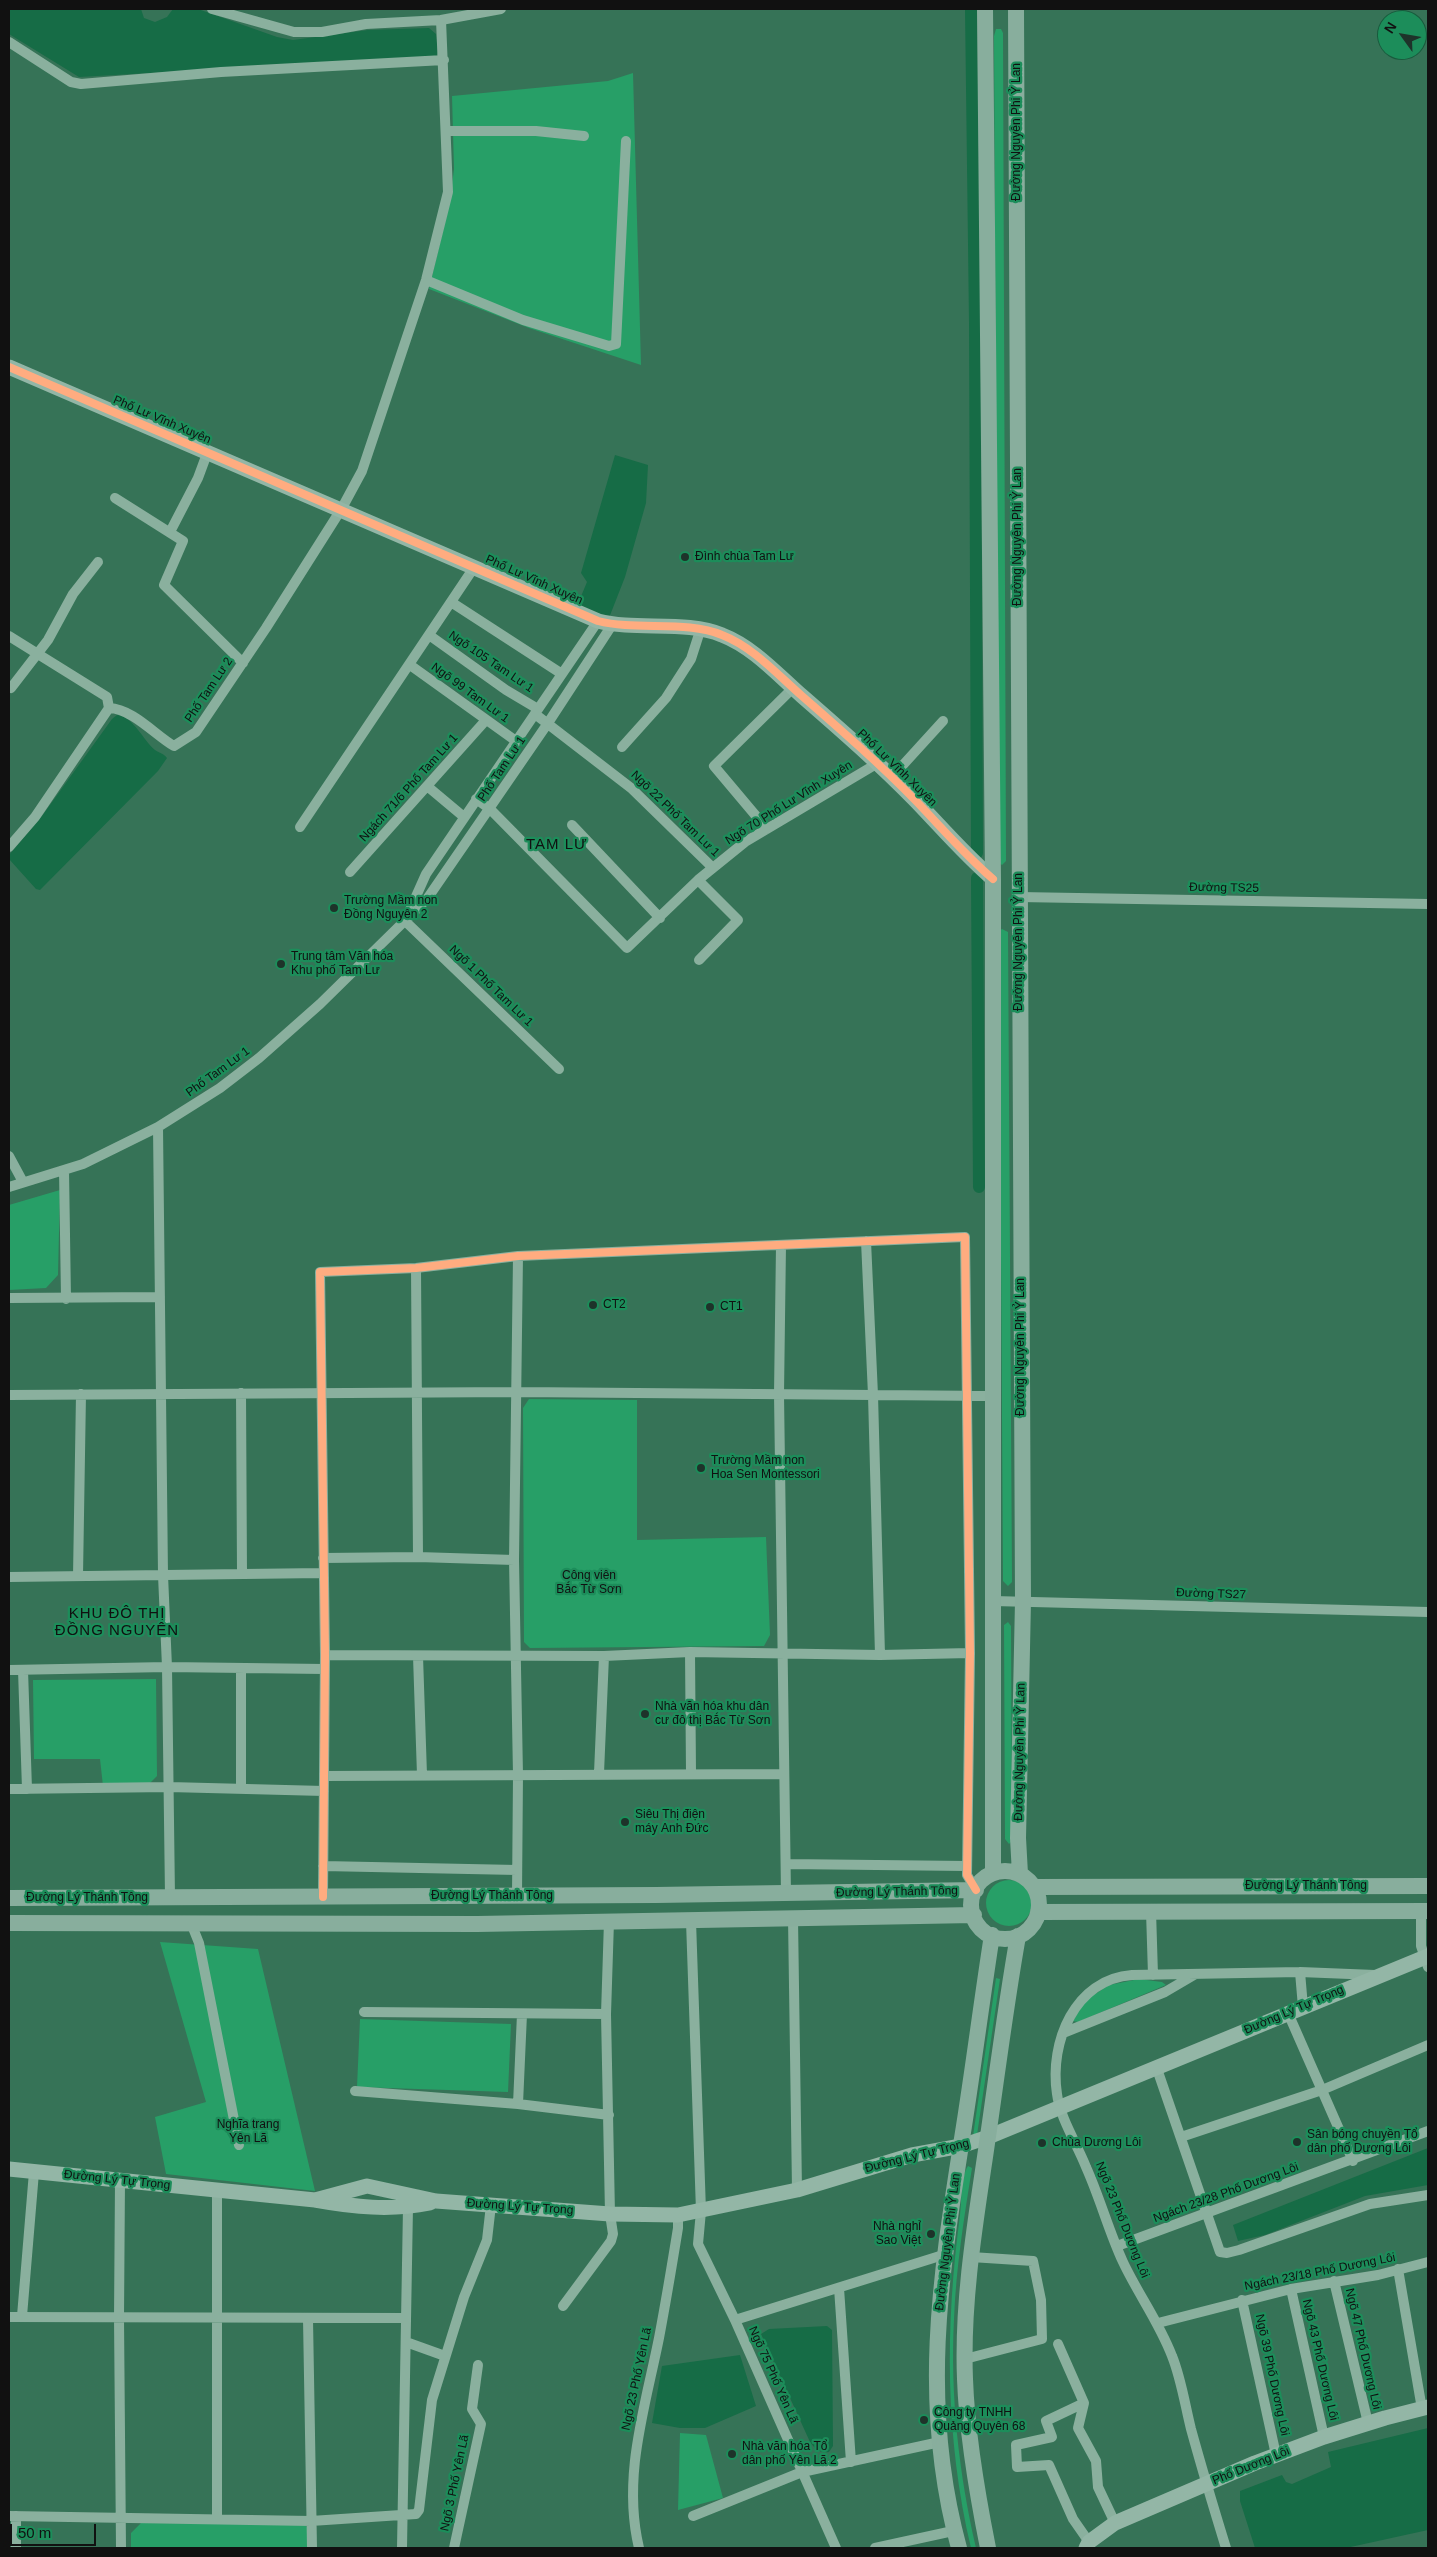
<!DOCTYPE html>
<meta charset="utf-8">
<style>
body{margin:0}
#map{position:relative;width:1437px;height:2557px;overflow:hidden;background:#367357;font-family:Helvetica,sans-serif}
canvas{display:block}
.frame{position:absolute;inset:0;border:10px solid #111;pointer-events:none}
.north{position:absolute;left:1377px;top:10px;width:50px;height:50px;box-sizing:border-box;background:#1c8d5a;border:1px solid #185b3d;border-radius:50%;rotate:302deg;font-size:14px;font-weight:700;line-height:20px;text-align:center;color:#111}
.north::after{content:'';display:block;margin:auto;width:18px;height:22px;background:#1e332a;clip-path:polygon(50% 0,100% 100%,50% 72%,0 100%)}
.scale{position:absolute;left:10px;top:2524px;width:86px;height:22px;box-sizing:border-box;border:2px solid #111;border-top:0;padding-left:6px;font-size:15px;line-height:18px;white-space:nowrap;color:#111;-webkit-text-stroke:4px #1c8d5a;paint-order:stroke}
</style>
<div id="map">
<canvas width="1437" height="2557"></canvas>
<div class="frame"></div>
<div class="north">N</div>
<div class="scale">50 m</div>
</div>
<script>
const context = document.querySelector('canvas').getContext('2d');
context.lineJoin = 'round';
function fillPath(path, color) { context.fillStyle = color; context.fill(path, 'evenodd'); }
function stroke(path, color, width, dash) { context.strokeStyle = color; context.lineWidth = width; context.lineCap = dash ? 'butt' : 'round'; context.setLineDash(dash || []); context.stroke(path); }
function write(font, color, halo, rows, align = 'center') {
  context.font = font + ' Helvetica,sans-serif'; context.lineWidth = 4.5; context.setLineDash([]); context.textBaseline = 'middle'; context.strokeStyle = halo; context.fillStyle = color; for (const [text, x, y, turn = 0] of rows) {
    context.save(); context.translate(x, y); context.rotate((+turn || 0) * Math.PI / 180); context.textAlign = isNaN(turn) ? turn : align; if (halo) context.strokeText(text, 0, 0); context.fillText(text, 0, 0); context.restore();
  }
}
fillPath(new Path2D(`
 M996 29H1001L1003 33 1006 861 1002 865 998 862 994 36Z
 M633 73 641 365 529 328 429 289 450 201 454 169 452 96 608 81Z
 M1002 929 1008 932 1012 1582 1008 1586 1003 1581 999 931Z
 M60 1190 58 1275 46 1288 9 1290V1205Z
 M529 1399 637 1400V1540L766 1537 770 1635 764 1646 530 1648 524 1642 523 1408Z
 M1008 1622 1011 1626 1012 1841 1009 1844 1005 1839 1004 1625Z
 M156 1679 157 1776 149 1784 103 1786 100 1759H34L33 1680Z
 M986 1903a23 23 0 1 1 46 0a23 23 0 1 1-46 0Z
 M160 1942 258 1949 315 2191 166 2174 155 2117 206 2102Z
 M996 1978 1000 1979 977 2135 973 2136Z
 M1139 1979 1162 1982 1166 1985 1078 2022 1073 2021 1083 2002 1109 1985Z
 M360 2019 511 2024 508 2092 357 2087Z
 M968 2166 972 2168C964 2218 956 2268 954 2319 950 2395 959 2474 976 2548H971C945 2437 945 2327 960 2215 962 2201 960 2178 968 2166Z
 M680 2433 706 2435 723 2498 678 2510Z
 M141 2523 305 2524 309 2531V2548H131V2533Z`), '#279f67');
fillPath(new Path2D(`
 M9 9H141L144 18 155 22 167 17 173 9H198L277 37 293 40 368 30 429 28 436 34 438 52 436 57 79 77 9 34Z
 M615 455 648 465 646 503 625 577 607 623 577 606 587 582 581 573Z
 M117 715C133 716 143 740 155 750 159 753 163 753 167 758L158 771 40 890 36 889 9 859V855L42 816 112 719Z
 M1428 2148V2185L1365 2196 1265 2235 1238 2241 1233 2225Z
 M827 2326 832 2330 833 2446 829 2452C819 2453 816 2450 810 2442L761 2334 769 2329Z
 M740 2355 756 2406 705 2428H680L652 2423 662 2366Z
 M1428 2428V2530L1346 2548H1255L1240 2501V2491L1282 2475 1286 2482 1292 2484 1331 2467 1328 2452Z`), '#166c46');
stroke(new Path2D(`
 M971 9 975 322 977 853
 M977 878 979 1187`), '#166c46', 12);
stroke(new Path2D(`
 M212 9 294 32H322L366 24 441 20 501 9
 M9 42 71 82 81 84 221 72 444 60
 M446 131H536L584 136
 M426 280 523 320 609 346 616 344 626 141
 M115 498 183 541 164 585 243 663
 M170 532 198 478 208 451
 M451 602 562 674
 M429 635 506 690 538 709
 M9 636 107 697 109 708
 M410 665 516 741
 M9 687 11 688 48 640 73 594 98 562
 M535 714 631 788 713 868
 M622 747 666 698 691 659 700 631
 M892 777 943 721
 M427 786 464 817
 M476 799 490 809 627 948 698 880 745 842 878 763
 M572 825 660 918
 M300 827 475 566
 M767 829 714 766 793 688
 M9 847 35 817 109 708C133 709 155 735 174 746L196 732 266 628 342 508 362 471 426 280 448 192 441 20
 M350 872 486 720
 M698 880 738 920 699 960
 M1019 897 1428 904
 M559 1069 405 921 426 874 598 621
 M158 1127 163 1575 167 1667 170 1897
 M9 1156 23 1182
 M64 1170 66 1299
 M9 1187 83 1164 158 1127 220 1088 259 1058 320 1004 427 899 548 723 612 625
 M866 1241 873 1395 880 1655
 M781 1245 779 1394 786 1894
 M416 1268 418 1557
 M9 1298 160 1297
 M241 1393 242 1574
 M9 1395 518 1392 993 1396
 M323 1558 418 1557 514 1560
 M78 1576 81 1394
 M9 1577 322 1573
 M993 1601 1428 1612
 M690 1652 691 1773
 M325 1655 604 1656 690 1652 880 1655 970 1653
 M418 1656 422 1775
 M9 1670 167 1667 324 1669
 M23 1670 27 1789
 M599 1773 604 1656
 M324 1776 784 1774
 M9 1789 169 1787 324 1791
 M241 1789V1669
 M786 1864 967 1866
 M323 1866 517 1870
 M517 1895 518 1775 514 1560 518 1256
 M323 1897 325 1655 320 1272 416 1268 518 1256 965 1237 970 1653 967 1875 976 1890
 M1151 1911 1153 1975
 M1421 1911V1946L1428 1967
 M793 1918 797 2190
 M691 1921 701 2211 698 2244 735 2320 836 2548
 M191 1923 199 1943 239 2145
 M1300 1972 1303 2007
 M364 2012 606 2014
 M1288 2013 1353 2161
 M1063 2033 1165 1992 1194 1975
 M1156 2066 1220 2252 1227 2253 1239 2250 1370 2204 1428 2195
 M355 2091 518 2104 609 2115
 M518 2104 522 2014
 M1181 2137 1322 2090 1428 2045
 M120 2180 119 2318 121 2548
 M217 2191V2518
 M1117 2246 1428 2131
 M1398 2269 1422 2409
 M1334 2281 1368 2423
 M839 2288 851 2462
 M1291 2289 1324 2437
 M1242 2300 1276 2455
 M563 2306 611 2241 613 2234 610 2214 606 2014 609 1921
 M22 2316 34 2172
 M9 2317 406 2318
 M308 2319 312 2548
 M735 2320 943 2255
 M1158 2323 1291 2289 1378 2275 1428 2262
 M406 2342 445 2356
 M1058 2344 1084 2403 1078 2428 1096 2461 1098 2487 1115 2523
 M965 2359 1042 2339 1041 2300 1033 2261 971 2257
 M1084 2403 1046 2421 1052 2437 1016 2445 1017 2467 1049 2465 1073 2519 1089 2542
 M9 2516 311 2521 416 2514 419 2510 432 2400 464 2297 487 2240 491 2205
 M16 2516V2548
 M693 2516 802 2472 940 2442
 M402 2548 408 2207
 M454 2548 481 2424 472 2409 478 2365
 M639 2548C622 2477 645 2408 659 2338 666 2301 672 2265 678 2228V2215
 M875 2548 953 2531
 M1226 2548C1214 2509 1202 2469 1191 2429 1185 2405 1181 2378 1172 2356 1159 2322 1138 2294 1123 2262 1109 2232 1100 2198 1086 2167 1077 2144 1060 2118 1057 2094 1049 2042 1075 1979 1132 1975L1300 1972 1375 1975`), '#8ab09e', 10);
stroke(new Path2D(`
 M9 367 598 621C636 631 687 620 722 635 753 647 777 674 802 696 841 730 880 764 916 801 942 828 965 855 993 879
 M9 2169 315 2200C354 2207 390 2211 430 2203
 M315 2200 367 2186 436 2201 610 2214 678 2215 797 2190 912 2155 961 2146 988 2137 1428 1956
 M1086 2548 1089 2542 1115 2523 1255 2463 1324 2437 1385 2418 1428 2407`), '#93b6a6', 15);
stroke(new Path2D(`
 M985 9 993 879V1873
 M1016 9 1023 1601 1018 1838 1020 1874
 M971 1905a34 34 0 1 1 68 0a34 34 0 1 1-68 0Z
 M1034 1887 1428 1886
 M9 1898 656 1895 976 1890
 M1038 1912 1428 1911
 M9 1923 477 1924 974 1915
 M959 2548C919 2402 941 2272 964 2126 974 2062 982 1999 992 1935
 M988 2548C977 2493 967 2436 965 2379 962 2305 974 2230 985 2157 996 2083 1005 2009 1018 1936`), '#88ae9d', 16);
stroke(new Path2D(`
 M9 367 598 621C636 631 687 620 722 635 753 647 777 674 802 696 841 730 880 764 916 801 942 828 965 855 993 879
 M323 1897 325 1655 320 1272 416 1268 518 1256 965 1237 970 1653 967 1875 976 1890`), '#ffac80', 8);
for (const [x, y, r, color] of [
 [685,557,5,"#1e332a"],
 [334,908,5,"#1e332a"],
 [281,964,5,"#1e332a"],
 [593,1305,5,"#1e332a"],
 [710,1307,5,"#1e332a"],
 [701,1468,5,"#1e332a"],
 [645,1714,5,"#1e332a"],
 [625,1822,5,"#1e332a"],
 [1297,2142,5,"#1e332a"],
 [1042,2143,5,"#1e332a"],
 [931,2234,5,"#1e332a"],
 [924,2420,5,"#1e332a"],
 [732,2454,5,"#1e332a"]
]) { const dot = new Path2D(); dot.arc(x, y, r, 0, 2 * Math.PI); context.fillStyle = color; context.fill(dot); stroke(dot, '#1c8d5a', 2); }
write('12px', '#111', '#1c8d5a', [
 ["Đường Nguyên Phi Ỷ Lan",1017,132,-90],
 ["Phố Lư Vĩnh Xuyên",162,420,23],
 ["Đường Nguyên Phi Ỷ Lan",1018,537,-90],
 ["Phố Lư Vĩnh Xuyên",534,580,24],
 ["Ngõ 105 Tam Lư 1",491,662,34],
 ["Phố Tam Lư 2",209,690,-56],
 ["Ngõ 99 Tam Lư 1",470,693,36],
 ["Phố Lư Vĩnh Xuyên",897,768,44],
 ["Phố Tam Lư 1",502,769,-56],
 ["Ngách 71/6 Phố Tam Lư 1",409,788,-48],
 ["Ngõ 70 Phố Lư Vĩnh Xuyên",789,803,-32],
 ["Ngõ 22 Phố Tam Lư 1",675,814,44],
 ["Đường TS25",1224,888,1],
 ["Đường Nguyên Phi Ỷ Lan",1019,942,-90],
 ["Ngõ 1 Phố Tam Lư 1",491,986,44],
 ["Phố Tam Lư 1",218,1072,-36],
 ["Đường Nguyên Phi Ỷ Lan",1021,1347,-90],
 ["Đường TS27",1211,1594,2],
 ["Đường Nguyên Phi Ỷ Lan",1020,1752,-89],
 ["Đường Lý Thánh Tông",1306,1886],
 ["Đường Lý Thánh Tông",897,1892,-1],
 ["Đường Lý Thánh Tông",492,1896],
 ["Đường Lý Thánh Tông",87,1898],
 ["Đường Lý Tự Trọng",1294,2010,-23],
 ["Đường Lý Tự Trọng",917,2156,-14],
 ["Đường Lý Tự Trọng",117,2180,6],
 ["Ngách 23/28 Phố Dương Lôi",1226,2193,-20],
 ["Đường Lý Tự Trọng",520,2207,4],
 ["Ngõ 23 Phố Dương Lôi",1122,2220,68],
 ["Đường Nguyên Phi Ỷ Lan",948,2242,-83],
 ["Ngách 23/18 Phố Dương Lôi",1320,2272,-11],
 ["Ngõ 47 Phố Dương Lôi",1363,2349,77],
 ["Ngõ 43 Phố Dương Lôi",1320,2360,77],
 ["Ngõ 75 Phố Yên Lã",773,2375,66],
 ["Ngõ 39 Phố Dương Lôi",1272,2375,78],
 ["Ngõ 23 Phố Yên Lã",637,2379,-78],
 ["Phố Dương Lôi",1251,2466,-22],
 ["Ngõ 3 Phố Yên Lã",455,2483,-78]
]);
write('12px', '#111', '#1c8d5a', [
 ["Đình chùa Tam Lư",695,557],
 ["Trường Mầm non",344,901],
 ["Đồng Nguyên 2",344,915],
 ["Trung tâm Văn hóa",291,957],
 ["Khu phố Tam Lư",291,971],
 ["CT2",603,1305],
 ["CT1",720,1307],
 ["Trường Mầm non",711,1461],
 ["Hoa Sen Montessori",711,1475],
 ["Nhà văn hóa khu dân",655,1707],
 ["cư đô thị Bắc Từ Sơn",655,1721],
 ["Siêu Thị điện",635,1815],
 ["máy Anh Đức",635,1829],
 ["Sân bóng chuyền Tổ",1307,2135],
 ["dân phố Dương Lôi",1307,2149],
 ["Chùa Dương Lôi",1052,2143],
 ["Nhà nghỉ",921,2227,"right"],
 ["Sao Việt",921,2241,"right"],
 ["Công ty TNHH",934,2413],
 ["Quảng Quyên 68",934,2427],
 ["Nhà văn hóa Tổ",742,2447],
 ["dân phố Yên Lã 2",742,2461]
], 'left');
write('12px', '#111', '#1c8d5a', [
 ["Công viên",589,1576],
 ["Bắc Từ Sơn",589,1590],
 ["Nghĩa trang",248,2125],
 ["Yên Lã",248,2139]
]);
context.letterSpacing = '1px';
write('15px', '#111', '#1c8d5a', [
 ["TAM LƯ",557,845],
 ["KHU ĐÔ THỊ",117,1614],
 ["ĐỒNG NGUYÊN",117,1631]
]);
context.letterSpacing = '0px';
</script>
